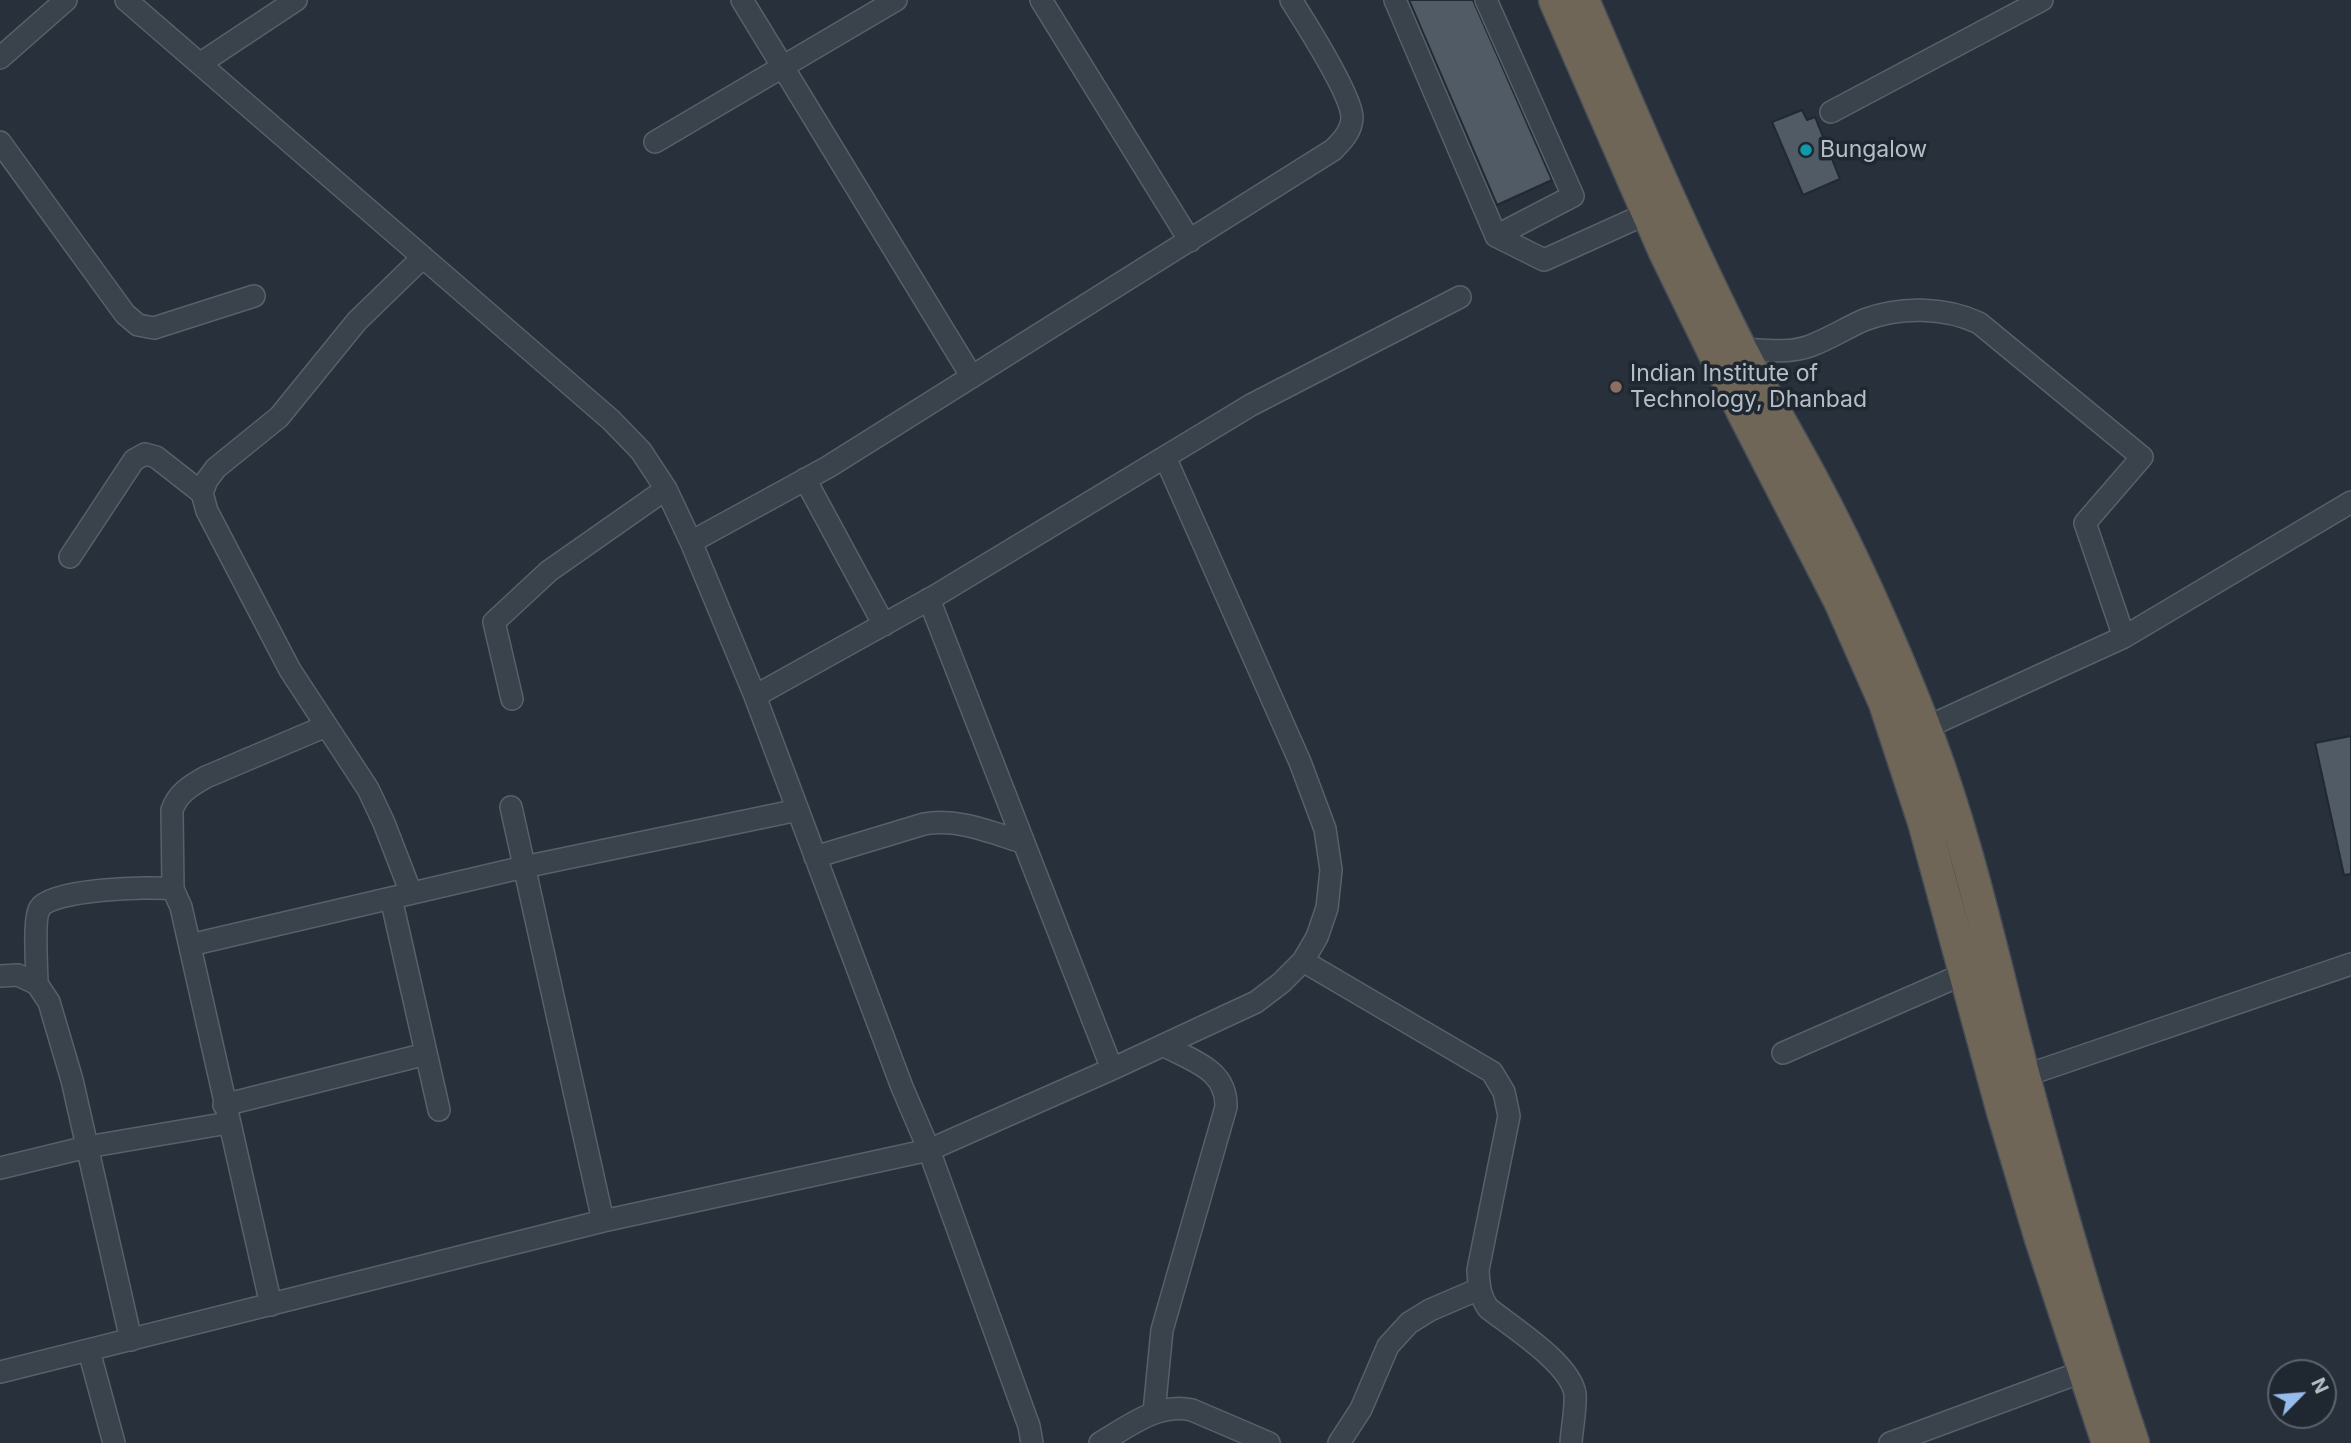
<!DOCTYPE html>
<style>
body{margin:0}
#map{position:relative;width:2351px;height:1443px;overflow:hidden;background:#27303b;font-family:Inter,sans-serif}
canvas{display:block}
.north{position:absolute;left:2267px;top:1359px;width:70px;height:70px;box-sizing:border-box;background:#1f2730;border:2px solid #5b636c;border-radius:50%;rotate:65deg;font-size:19px;font-weight:700;line-height:28px;text-align:center;color:#b6bdc6}
.north::after{content:'';display:block;margin:auto;width:24px;height:32px;background:#97bbeb;clip-path:polygon(50% 0,100% 100%,50% 72%,0 100%)}
</style>
<div id="map">
<canvas width="2351" height="1443"></canvas>
<div class="north">N</div>
</div>
<script>
const context = document.querySelector('canvas').getContext('2d');
context.lineJoin = 'round';
function fillPath(path, color) { context.fillStyle = color; context.fill(path, 'evenodd'); }
function stroke(path, color, width, dash) { context.strokeStyle = color; context.lineWidth = width; context.lineCap = dash ? 'butt' : 'round'; context.setLineDash(dash || []); context.stroke(path); }
function write(font, color, halo, rows, align = 'center') {
  context.font = font + ' Inter,sans-serif'; context.lineWidth = 7; context.setLineDash([]); context.textBaseline = 'middle'; context.strokeStyle = halo; context.fillStyle = color; for (const [text, x, y, turn = 0] of rows) {
    context.save(); context.translate(x, y); context.rotate((+turn || 0) * Math.PI / 180); context.textAlign = isNaN(turn) ? turn : align; if (halo) context.strokeText(text, 0, 0); context.fillText(text, 0, 0); context.restore();
  }
}
const building = new Path2D(`
 M1409 0H1473L1552 180 1497 205Z
 M1802 110 1807 120 1815 117 1840 179 1803 195 1772 122Z
 M2351 736V874L2344 875 2315 743Z`);
fillPath(building, '#505b65');
stroke(building, '#212932', 2);
const minor = new Path2D(`
 M126 0 611 420 641 451 666 489 691 542 755 696 902 1087 929 1150 1029 1426 1032 1443
 M742 0 972 377
 M1041 0 1190 241
 M1395 0 1496 236 1573 196 1486 0
 M0 58 66 0
 M201 63 296 0
 M1831 112 2042 0
 M0 142 125 314 138 325 154 328 254 296
 M655 142 896 0
 M1496 236 1544 260 1648 213
 M1741 349C1764 350 1788 354 1810 346 1829 339 1846 328 1864 320 1900 306 1945 307 1979 323L2142 457 2085 523 2124 637
 M805 479 884 625
 M691 542 828 467 1333 150C1342 141 1352 131 1352 117 1351 94 1305 22 1291 0
 M70 557 134 460 145 454 156 457 202 493
 M929 599 1112 1069
 M755 696 935 596 1251 405 1460 297
 M512 699 494 622 549 571 666 489
 M1925 728 2124 637 2351 502
 M511 807 603 1221
 M815 857 924 824C958 818 990 832 1022 842
 M173 889 172 810C178 793 190 786 206 777L326 726
 M411 893 384 823 368 789 290 670 207 511 202 493 207 480 216 468 279 417 357 321 423 257
 M391 898 439 1110
 M190 945 524 867 798 810
 M1303 961 1492 1072 1504 1092 1509 1116 1478 1270C1479 1284 1479 1295 1488 1308 1512 1327 1571 1364 1575 1394 1576 1410 1572 1427 1571 1443
 M0 976 18 975 37 984 49 1002 72 1080 131 1340
 M37 984C37 969 33 918 40 908 51 889 151 886 173 889L181 907 271 1305
 M1783 1053 1966 973
 M2024 1076 2351 964
 M224 1105 426 1054
 M0 1168 87 1147 228 1123
 M89 1351 114 1443
 M0 1372 603 1221 929 1150 1112 1069 1256 1002 1281 983 1303 961 1317 937 1327 908 1331 870 1325 829 1300 762 1165 457
 M1154 1412 1162 1330 1226 1107C1227 1069 1192 1061 1163 1045
 M1100 1443C1128 1427 1158 1402 1192 1410L1269 1443
 M1339 1443 1361 1409 1388 1346 1409 1323 1430 1310 1479 1289
 M1890 1443 2095 1367`);
const highway = new Path2D(`
 M1555 0 1665 252 1744 414 1840 601 1885 703 1924 822 2003 1112 2041 1239 2108 1443
 M1583 0C1631 113 1679 225 1733 334 1758 385 1788 434 1815 485 1856 562 1892 644 1924 726 1968 839 1993 960 2024 1077 2057 1201 2092 1322 2133 1443`);
stroke(minor, '#586069', 24);
stroke(highway, '#454d56', 35);
stroke(minor, '#3a424b', 21);
stroke(highway, '#706658', 32);
for (const [x, y, r, color] of [
 [1806,150,7,"#0f9aa8"],
 [1616,387,7,"#8d6e63"]
]) { const dot = new Path2D(); dot.arc(x, y, r, 0, 2 * Math.PI); context.fillStyle = color; context.fill(dot); stroke(dot, '#1f2730', 2.5); }
write('23px', '#b6bdc6', '#1f2730', [
 ["Bungalow",1820,150],
 ["Indian Institute of",1630,374],
 ["Technology, Dhanbad",1630,400]
], 'left');
</script>
